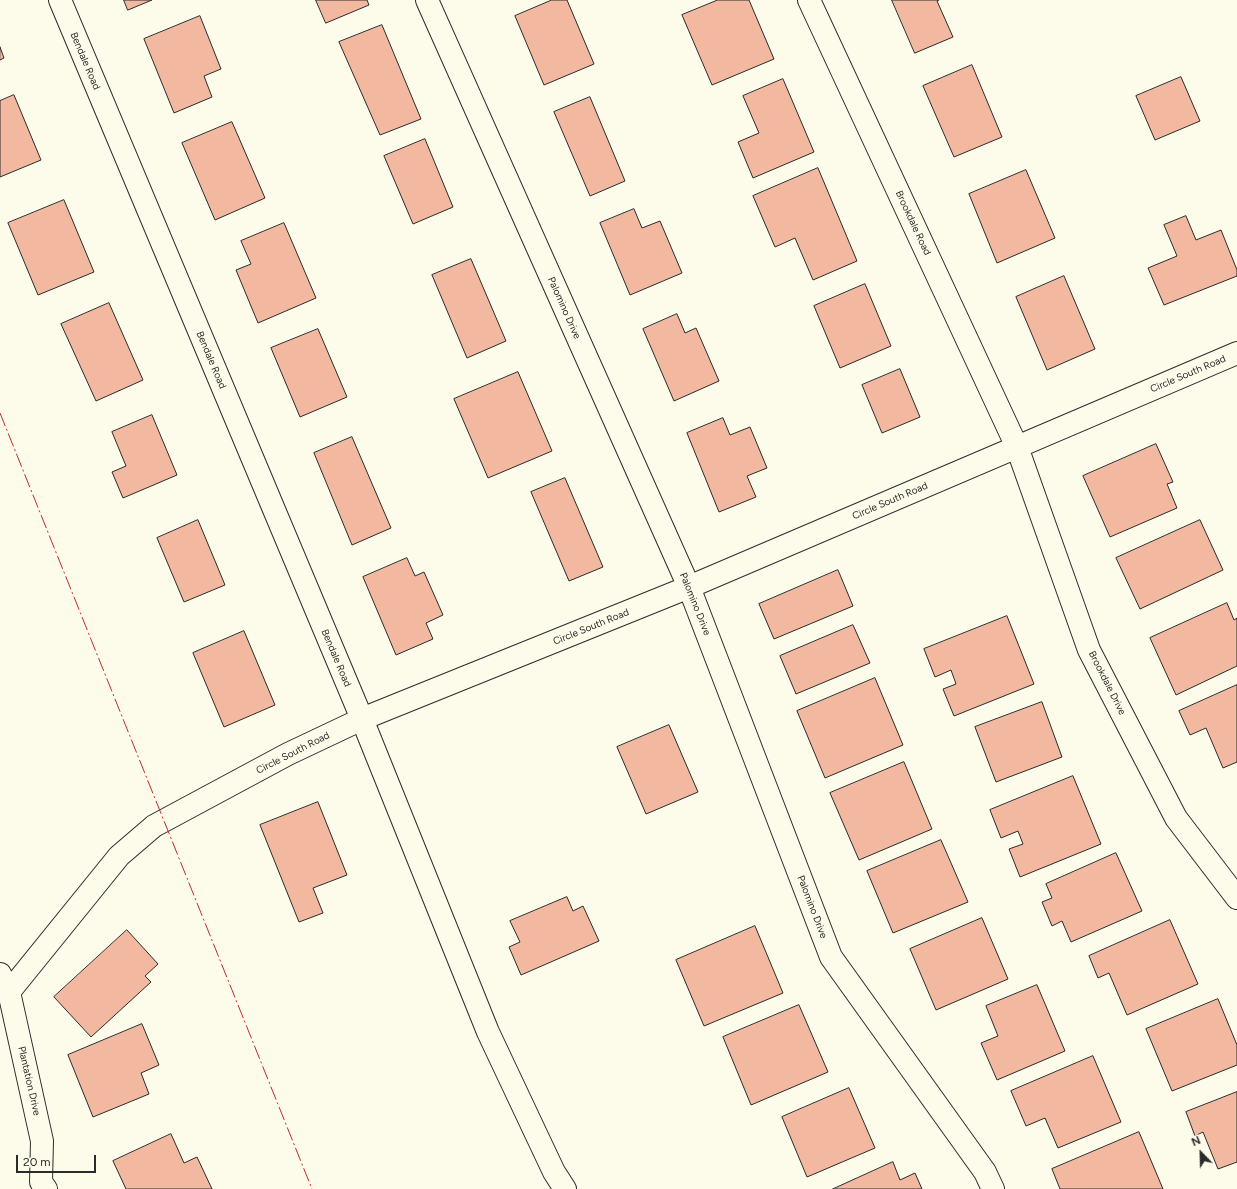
<!DOCTYPE html>
<style>
body{margin:0}
#map{position:relative;width:1237px;height:1189px;overflow:hidden;background:#fdfbea;font-family:Figtree,sans-serif}
canvas{display:block}
.north{position:absolute;left:1181px;top:1133px;width:40px;height:40px;-webkit-text-stroke:3px #fdfbea;paint-order:stroke;rotate:337deg;font-size:11px;font-weight:700;line-height:16px;text-align:center;color:#2b2b2b}
.north::after{content:'';display:block;margin:auto;width:14px;height:18px;background:#2b2b2b;clip-path:polygon(50% 0,100% 100%,50% 72%,0 100%)}
.scale{position:absolute;left:16px;top:1155px;width:80px;height:18px;box-sizing:border-box;border:2px solid #2b2b2b;border-top:0;padding-left:5px;font-size:12px;line-height:14px;white-space:nowrap;color:#2b2b2b;-webkit-text-stroke:3px #fdfbea;paint-order:stroke}
</style>
<div id="map">
<canvas width="1237" height="1189"></canvas>
<div class="north">N</div>
<div class="scale">20 m</div>
</div>
<script>
const context = document.querySelector('canvas').getContext('2d');
context.lineJoin = 'round';
function fillPath(path, color) { context.fillStyle = color; context.fill(path, 'evenodd'); }
function stroke(path, color, width, dash) { context.strokeStyle = color; context.lineWidth = width; context.lineCap = dash ? 'butt' : 'round'; context.setLineDash(dash || []); context.stroke(path); }
function write(font, color, halo, rows, align = 'center') {
  context.font = font + ' Figtree,sans-serif'; context.lineWidth = 3; context.setLineDash([]); context.textBaseline = 'middle'; context.strokeStyle = halo; context.fillStyle = color; for (const [text, x, y, turn = 0] of rows) {
    context.save(); context.translate(x, y); context.rotate((+turn || 0) * Math.PI / 180); context.textAlign = isNaN(turn) ? turn : align; if (halo) context.strokeText(text, 0, 0); context.fillText(text, 0, 0); context.restore();
  }
}
const building = new Path2D(`
 M124 0H152L128 10Z
 M316 0H367L369 5 326 23Z
 M552 0H567L594 64 544 85 515 16Z
 M718 0H749L774 59 712 85 682 15Z
 M892 0H939L937 1 953 37 915 53Z
 M200 16 221 69 204 76 212 97 174 113 144 39Z
 M382 25 421 119 380 135 339 42Z
 M0 47 4 58 0 60Z
 M972 65 1002 137 954 157 923 86Z
 M1181 77 1200 121 1155 140 1136 96Z
 M783 79 814 152 753 178 738 142 759 133 743 96Z
 M14 95 41 160 0 177V101Z
 M590 97 625 181 590 196 554 112Z
 M232 122 265 198 215 220 182 143Z
 M425 139 453 207 413 224 384 156Z
 M818 168 857 261 813 280 795 238 775 247 753 196Z
 M1026 170 1055 238 997 263 969 194Z
 M64 200 94 272 38 295 8 223Z
 M634 209 642 228 660 221 682 273 630 295 600 223Z
 M1186 216 1196 240 1221 230 1237 270V276L1164 305 1148 268 1177 256 1164 225Z
 M284 223 316 298 258 323 236 270 251 264 241 241Z
 M471 259 506 341 467 358 432 275Z
 M1064 276 1095 349 1047 370 1016 297Z
 M865 284 891 346 840 368 814 306Z
 M109 303 143 380 96 401 61 324Z
 M677 314 685 333 696 328 719 381 674 401 643 329Z
 M318 329 347 397 300 417 271 348Z
 M900 369 920 417 882 433 862 385Z
 M518 372 552 451 488 478 454 399Z
 M152 415 177 475 123 498 112 472 126 466 112 432Z
 M723 418 730 435 750 427 767 468 747 476 756 497 719 512 687 433Z
 M352 437 391 528 352 545 314 453Z
 M1156 444 1173 482 1167 484 1177 508 1110 537 1083 476Z
 M565 478 603 567 569 581 531 492Z
 M198 520 225 585 184 602 157 538Z
 M1200 520 1223 570 1140 609 1116 558Z
 M407 558 415 576 424 572 443 615 426 623 433 639 396 655 363 577Z
 M838 570 853 606 774 639 759 604Z
 M1227 603 1234 620 1237 618V666L1176 695 1150 638Z
 M1007 616 1034 684 954 716 943 689 956 684 951 670 935 677 924 649Z
 M853 625 870 663 796 694 780 656Z
 M244 631 275 705 224 727 193 653Z
 M875 678 903 745 825 778 797 711Z
 M1237 685V762L1223 768 1206 728 1190 735 1179 711Z
 M1042 702 1062 757 996 782 975 727Z
 M669 725 698 792 646 814 617 747Z
 M904 762 932 829 859 860 830 793Z
 M1073 776 1101 844 1020 877 1009 849 1023 844 1018 831 1001 838 990 810Z
 M318 802 347 875 313 888 323 913 299 922 260 825Z
 M941 840 968 902 893 933 867 871Z
 M1116 853 1142 911 1071 942 1062 921 1052 926 1042 902 1052 898 1046 884Z
 M567 897 573 911 583 906 599 941 521 975 509 947 520 942 510 921Z
 M982 918 1008 979 936 1010 910 949Z
 M1170 920 1198 984 1127 1015 1109 973 1098 978 1089 956Z
 M755 926 783 993 704 1026 676 960Z
 M127 930 158 964 145 976 151 982 91 1037 54 997Z
 M1037 985 1065 1051 997 1080 981 1043 998 1036 986 1006Z
 M1218 999 1237 1045V1065L1172 1091 1146 1029Z
 M799 1005 828 1072 751 1105 723 1037Z
 M142 1024 159 1065 141 1073 149 1094 93 1117 68 1055Z
 M1093 1056 1121 1122 1058 1148 1045 1118 1026 1126 1011 1091Z
 M849 1088 875 1148 807 1177 782 1117Z
 M1237 1092V1162L1218 1169 1203 1132 1195 1136 1186 1112Z
 M1139 1132 1163 1189H1060L1052 1169Z
 M171 1134 184 1163 197 1157 212 1189H126L113 1161Z
 M893 1162 900 1180 915 1173 922 1189H833Z`);
fillPath(building, '#f2b8a0');
stroke(building, '#2b2b2b', 1);
const minor = new Path2D(`
 M60 0 362 719 488 1032 554 1172 565 1189
 M427 0 689 587 831 957 985 1172 993 1189
 M809 0 1017 447 1089 650 1176 818 1237 898
 M0 974 9 992 42 1141 41 1182 46 1189
 M9 992 119 856 154 826 288 754 362 719 689 587 1237 353`);
stroke(minor, '#2b2b2b', 24);
stroke(minor, '#fdfbea', 22);
stroke(new Path2D(`
 M0 413 312 1189`), '#c62828', 1, [14, 3, 2, 3]);
write('10px', '#2b2b2b', '#fdfbea', [
 ["Bendale Road",85,61,67],
 ["Brookdale Road",913,223,65],
 ["Palomino Drive",564,308,66],
 ["Bendale Road",211,360,67],
 ["Circle South Road",1188,374,-23],
 ["Circle South Road",890,501,-23],
 ["Palomino Drive",695,604,68],
 ["Circle South Road",591,627,-22],
 ["Bendale Road",336,658,67],
 ["Brookdale Drive",1107,683,63],
 ["Circle South Road",293,753,-27],
 ["Palomino Drive",812,907,69],
 ["Plantation Drive",29,1081,77]
]);
</script>
